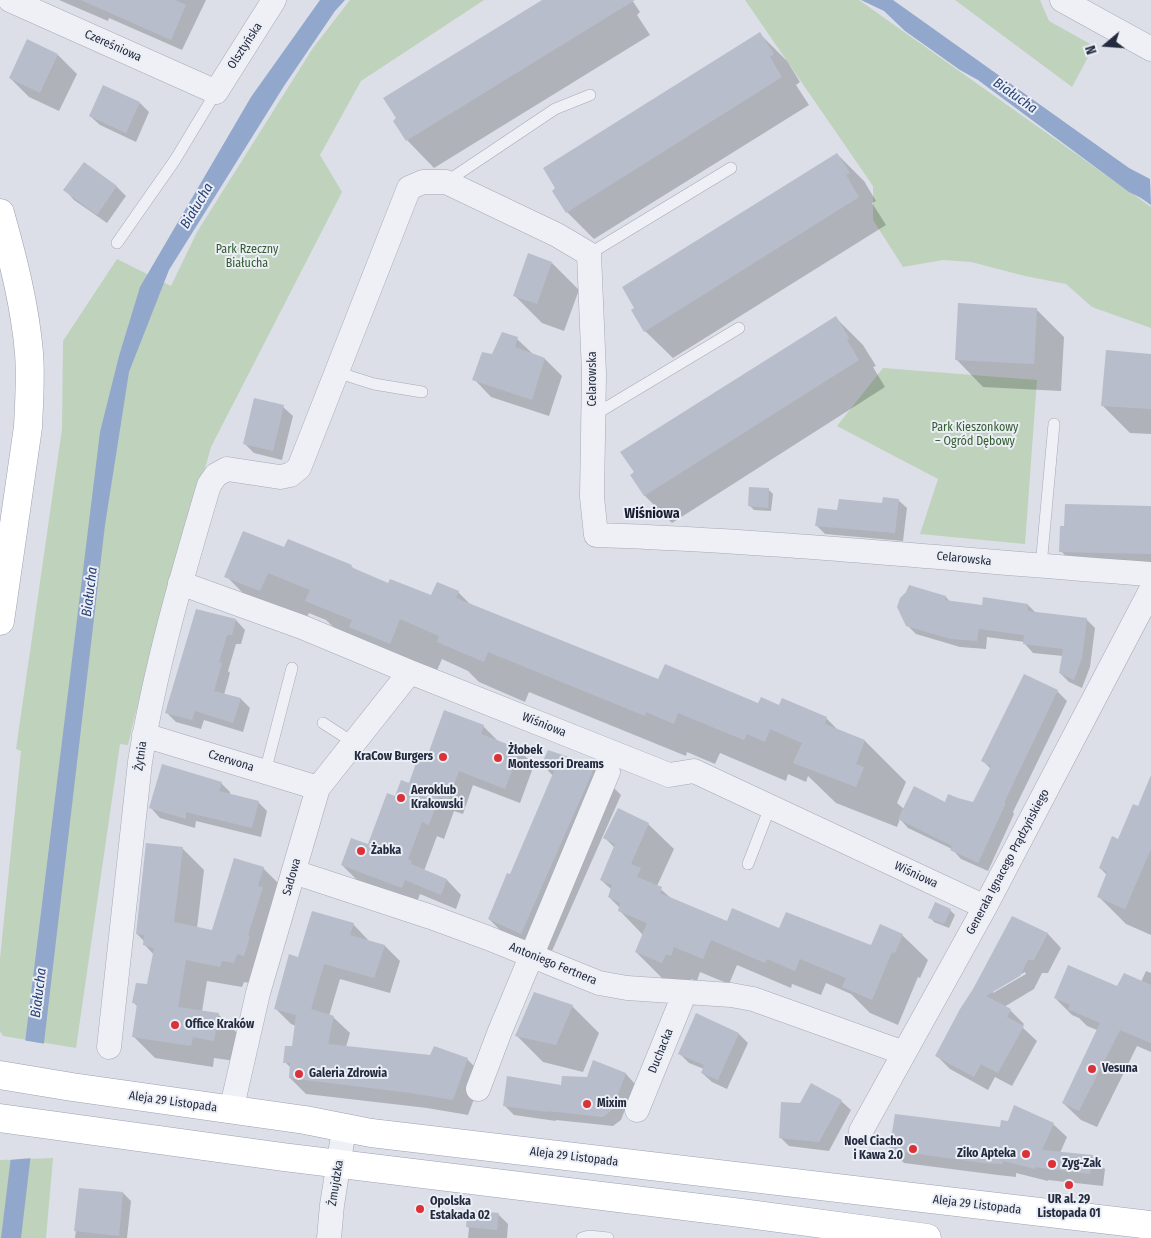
<!DOCTYPE html>
<meta charset="utf-8">
<style>
body{margin:0}
#map{position:relative;width:1151px;height:1238px;overflow:hidden;background:#dcdfe8;font-family:"Fira Sans Condensed",sans-serif}
canvas{display:block}
.north{position:absolute;left:1081px;top:20px;width:50px;height:50px;-webkit-text-stroke:4px #ebeef5;paint-order:stroke;rotate:252deg;font-size:14px;font-weight:700;line-height:20px;text-align:center;color:#242b3f}
.north::after{content:'';display:block;margin:auto;width:18px;height:22px;background:#242b3f;clip-path:polygon(50% 0,100% 100%,50% 72%,0 100%)}
</style>
<div id="map">
<canvas width="1151" height="1238"></canvas>
<div class="north">N</div>
</div>
<script>
const context = document.querySelector('canvas').getContext('2d');
context.lineJoin = 'round';
function fillPath(path, color) { context.fillStyle = color; context.fill(path, 'evenodd'); }
function stroke(path, color, width, dash) { context.strokeStyle = color; context.lineWidth = width; context.lineCap = dash ? 'butt' : 'round'; context.setLineDash(dash || []); context.stroke(path); }
function write(font, color, halo, rows, align = 'center') {
  context.font = font + ' "Fira Sans Condensed",sans-serif'; context.lineWidth = 4; context.setLineDash([]); context.textBaseline = 'middle'; context.strokeStyle = halo; context.fillStyle = color; for (const [text, x, y, turn = 0] of rows) {
    context.save(); context.translate(x, y); context.rotate((+turn || 0) * Math.PI / 180); context.textAlign = isNaN(turn) ? turn : align; if (halo) context.strokeText(text, 0, 0); context.fillText(text, 0, 0); context.restore();
  }
}
fillPath(new Path2D(`
 M350 0H484L361 81 320 155 342 192 211 447 134 719 128 745 120 744 76 1048 3 1036 0 1031V959L21 751 16 749 62 429 63 341 117 259 171 286 197 232 313 48Z
 M745 0H859L1151 207V328L1092 307 1066 284 1025 276 971 262 943 260 903 267 873 220V186Z
 M955 0H1040L1049 21 1094 46 1072 87Z
 M883 368 1037 380 1025 544 920 534 938 479 837 426Z
 M53 1158 46 1238H0V1160Z`), '#bfd2bc');
fillPath(new Path2D(`
 M320 0H345L335 11 284 86 169 270 129 372 105 525 21 1238H1L100 432 119 356 140 287 251 97Z
 M861 0H893L1129 168 1150 179 1151 205 1141 198 1129 192 978 80 960 70 905 31 884 11Z`), '#92a7cc');
fillPath(new Path2D(`
 M22 1040 46 1044 33 1158 8 1160Z`), '#dcdfe8');
fillPath(new Path2D(`
 M59 0H206L182 50 109 18 108 21Z
 M544 0H632L640 12 637 15 650 35 434 168 407 140Z
 M760 34 787 61 800 82 796 85 809 105 594 239 567 212Z
 M58 55 77 74 59 111 29 97 10 78Z
 M140 103 149 112 136 142 100 125 90 116Z
 M837 154 864 181 876 201 872 203 886 225 673 358 645 331Z
 M84 164 117 187 126 196 107 223 74 200 65 190Z
 M552 263 579 290 564 331 542 323 515 296Z
 M1036 309 1064 337 1061 391 983 387 956 359Z
 M836 318 863 345 876 366 873 367 885 387 672 523 645 496 632 475Z
 M517 339 534 355 545 359 562 376 549 416 491 397 474 379 493 356Z
 M1151 355V434L1130 433 1103 406Z
 M283 407 293 416 282 460 254 453 245 444Z
 M768 489 773 494 771 511 754 510 750 506Z
 M898 500 907 508 903 541 825 534 817 526 838 512 883 505Z
 M1151 508V580L1088 579 1061 551Z
 M285 549 351 566 356 571 389 585 432 597 458 592 471 605 659 681 759 704 779 706 783 700 827 719 839 731 865 741 906 782 897 803 904 809 946 803 974 804 991 769 983 761 1025 676 1057 691 1067 701 1013 812 1014 814 988 871 961 859 952 849 908 828 900 819 897 827 836 803 808 776 806 782 788 774 786 781 720 753 715 764 687 752 686 756 529 692 525 702 479 682 468 671 442 659 431 684 348 641 326 620 309 613 301 631 267 617 226 576Z
 M910 586 946 597 951 603 983 607 1028 605 1036 613 1086 619 1095 628 1090 667 1082 688 1069 682 1060 673 1063 656 1033 653 1025 644V642L987 637 986 649 960 647 916 634 907 625 908 593Z
 M236 620 245 630 241 644H236L228 671 230 673 224 695 241 699 250 708 243 732 204 720 201 729 176 722 167 713Z
 M483 726 498 741 519 750 534 765 520 803 473 785 463 814 454 811 444 839 437 836 424 871 447 880 461 895 456 909 420 894 417 902 357 880 342 865 369 846 395 798 410 784 427 759Z
 M543 765 594 768 621 795 548 960 516 946 489 919 510 876 553 776Z
 M221 783 230 792V795L258 802 267 811 261 837 196 821 195 828 160 818 151 808Z
 M1151 789V935L1126 924 1098 896 1107 875 1100 868Z
 M648 824 674 849 657 886 672 899 728 923 780 930 871 946 902 935 928 960 920 978 918 977 898 1025 870 1013 851 994 826 983 821 995 792 984 791 988 737 965 729 984 700 972 697 981 691 979 688 988 662 978 636 952 643 935 619 910 620 908 609 897 612 890 601 880 615 848 605 838Z
 M182 848 204 870 197 928 213 931 263 868 284 889 255 984 244 982 242 987 207 981 202 1011 218 1014 239 1035 235 1061 214 1058 213 1067 155 1058 134 1037 138 1007 134 1003 148 986 154 955 144 944V941L137 934Z
 M950 910 955 915 949 928 934 922 930 917Z
 M1013 917 1048 934 1061 948 1048 973H1042L1034 989 1004 1007 1010 1010 1024 1024 1022 1027 1037 1041 1012 1086 995 1077 988 1090 950 1069 937 1056 974 990ZM1025 972 1026 974 993 993V990Z
 M353 924 369 941 385 946 400 961 390 993 340 979 329 1016 334 1018 350 1033 346 1047 467 1059 483 1075 468 1115 427 1108 306 1094 290 1078 291 1068 285 1062 293 1048 296 1026 291 1024 275 1008 299 958Z
 M1146 971 1151 973V1052L1137 1046 1097 1127 1081 1120 1063 1103 1097 1030 1087 1026 1079 1018 1072 1015 1055 998 1118 988 1141 982Z
 M572 1006 599 1033 583 1072 543 1062 516 1035Z
 M739 1034 748 1043 727 1089 712 1082 702 1073 704 1069 689 1063 679 1053Z
 M594 1062 626 1074 635 1084 621 1120 613 1126 556 1120V1121L514 1115 504 1105 588 1079Z
 M841 1101 851 1110 829 1151 789 1146 780 1137 801 1104Z
 M1053 1124 1067 1137 1060 1153 1092 1156 1105 1169 1103 1186 1048 1180V1181L1016 1173V1177L998 1175 904 1163 891 1150 1001 1128Z
 M81 1189 123 1193 131 1201 127 1238H75Z
 M498 1214 508 1224 507 1238H468L469 1228 467 1226Z`), '#0003');
fillPath(new Path2D(`
 M81 0H175L186 5 171 40Z
 M542 0H635L406 141 393 121 396 118 383 98Z
 M760 32 774 54 770 57 782 77 566 213 552 191 555 188 543 168Z
 M27 39 58 54 40 93 9 78Z
 M103 85 140 102 126 133 89 116Z
 M837 153 850 173 846 175 859 197 644 332 631 310 634 308 622 287Z
 M84 162 117 186 97 215 63 190Z
 M528 253 552 262 537 304 513 296Z
 M958 303 1037 308 1034 364 955 360Z
 M836 316 849 338 847 340 859 360 644 496 630 475 634 472 620 452Z
 M502 332 518 337 515 347 545 358 532 400 472 380 482 352 492 354Z
 M1106 350 1151 354V409L1101 406Z
 M254 398 284 405 273 451 243 444Z
 M749 487 769 488 768 508 748 506Z
 M883 497 899 499 895 533 815 526 818 508 837 510 839 499 882 503Z
 M1065 504 1151 506V554L1059 552 1060 526H1064Z
 M243 531 284 547 288 539 352 565 351 567 388 583 390 579 431 595 437 582 459 591 456 598 658 679 665 664 758 703 761 697 779 705 782 698 827 717 825 724 865 740 856 764 864 767 856 787 793 763 802 743 770 729 765 742 747 734 744 740 678 713 674 724 646 712 645 716 488 652 484 662 437 642 439 636 400 619 390 644 349 627 352 620 305 601 310 590 268 573 260 591 224 577Z
 M909 585 946 596 945 600 982 605 983 597 1028 604V611L1087 618 1082 658 1074 680 1059 673 1063 649 1023 644 1024 635 979 629 977 641 951 639 906 626 897 607 900 598 906 592Z
 M196 609 236 619 232 635H227L219 662 222 663 214 691 241 698 233 723 195 711 192 720 165 713Z
 M1024 674 1058 690 1004 803H1006L978 863 950 850 952 846 898 819 914 786 945 802 948 794 958 798 973 802 991 766 981 761Z
 M444 710 484 725 481 734 520 749 505 789 459 771 448 800 439 797 429 825 422 822 408 859 412 861 411 864 447 879 441 895 405 880 402 888 341 865 351 838 368 844 387 793 395 796 401 780 409 783 419 755 427 757Z
 M548 750 595 766 521 934 488 919 507 873 510 874 554 771 541 765Z
 M162 764 222 782 219 791 259 801 252 828 186 812V819L149 808Z
 M1151 775V849L1125 909 1097 897 1107 872 1099 868 1112 836 1118 839 1133 804 1138 806Z
 M618 808 649 823 631 864 641 868 637 877 662 887 660 893 727 921 732 908 779 928 786 912 871 945 880 924 903 934 895 953 892 952 872 1000 842 987 846 978 800 959 795 971 767 959 765 963 711 940 703 959 674 947 671 956 666 954 662 963 635 952 647 923 618 911 620 903 608 897 612 885 600 880 615 844 603 838Z
 M146 843 183 847 174 922 212 930 234 858 264 867 258 886 263 887 248 935 250 936 244 956 237 954 234 963 222 961 220 967 186 960 178 1007 219 1013 214 1041 193 1037 191 1046 132 1037 137 1004 132 1003 136 983 147 984 154 948 143 945 144 935 136 934Z
 M935 902 951 909 944 924 928 918Z
 M312 911 354 923 350 935 385 945 374 978 324 964 311 1009 334 1016 328 1044 430 1055 434 1046 468 1058 453 1100 411 1093 289 1078 290 1063H283L285 1046H292L296 1015 274 1009 289 954 298 957Z
 M1012 916 1048 933 1034 960H1028L1020 976 986 996 1011 1009 1007 1017 1024 1026 998 1073 981 1064 974 1077 935 1056 960 1009 973 989Z
 M1068 965 1117 986 1124 973 1151 985V1043L1120 1030 1079 1111 1062 1103 1100 1023 1068 1009 1070 1005 1054 998Z
 M534 992 573 1005 556 1045 515 1036Z
 M696 1013 739 1033 718 1080 701 1073 704 1065 678 1054Z
 M593 1060 626 1073 612 1110 603 1117 547 1111V1112L503 1106 507 1076 561 1085 562 1076 587 1077Z
 M811 1083 842 1100 819 1142 779 1138 781 1102 800 1103Z
 M1014 1105 1054 1123 1042 1150 1093 1155 1090 1174 1035 1167V1169L1003 1161V1164L984 1163 889 1150 895 1114 1000 1127 1001 1120 1008 1121Z
 M79 1188 123 1192 119 1236 74 1231Z
 M468 1210 499 1213 497 1230 466 1227Z`), '#b8bdcb');
const lane = new Path2D(`
 M446 182 555 109 590 95
 M117 243 175 160 216 92
 M589 254 731 168
 M336 372 374 384 422 392
 M594 415 739 328
 M1041 566 1054 424
 M323 723 354 743
 M265 772 292 668
 M748 864 770 807
 M582 1238 589 1236 608 1238`);
const street = new Path2D(`
 M10 0 216 92 274 0
 M1062 0 1151 49
 M180 583 302 627 410 672 669 775 694 771 985 907
 M144 735 318 788
 M294 872 431 917 488 938 599 983 627 988 731 995 753 999 904 1053
 M109 1047 140 762C155 668 182 576 209 485L216 475 227 469 280 477 290 475 299 468 409 188 423 182H446L557 235 589 254 594 373 592 497 596 535C781 541 966 561 1151 574
 M478 1089 500 1031 608 772
 M637 1110 685 992
 M231 1111 258 993 318 788 410 672
 M861 1131 985 907 1151 590
 M329 1238 332 1205 344 1129`);
const primary = new Path2D(`
 M0 213C13 259 25 306 29 353 31 378 29 403 28 427L0 621
 M0 1075 72 1087 305 1120 371 1133 1151 1225
 M0 1118 283 1157 741 1213 927 1238`);
stroke(lane, '#a5a9b5', 12);
stroke(street, '#a5a9b5', 25);
stroke(primary, '#9aa1b4', 29);
stroke(lane, '#eff0f6', 11);
stroke(street, '#eff0f6', 24);
stroke(primary, '#fff', 28);
for (const [x, y, r, color] of [
 [443,757,5,"#db3237"],
 [498,758,5,"#db3237"],
 [401,798,5,"#db3237"],
 [361,851,5,"#db3237"],
 [175,1025,5,"#db3237"],
 [1092,1069,5,"#db3237"],
 [299,1074,5,"#db3237"],
 [587,1104,5,"#db3237"],
 [913,1149,5,"#db3237"],
 [1026,1154,5,"#db3237"],
 [1052,1164,5,"#db3237"],
 [1069,1185,5,"#db3237"],
 [420,1209,5,"#db3237"]
]) { const dot = new Path2D(); dot.arc(x, y, r, 0, 2 * Math.PI); context.fillStyle = color; context.fill(dot); stroke(dot, '#ebeef5', 2); }
write('12px', '#242b3f', '#ebeef5', [
 ["Czereśniowa",113,46,24],
 ["Olsztyńska",245,46,-57],
 ["Celarowska",593,379,-90],
 ["Celarowska",964,559,6],
 ["Wiśniowa",544,725,22],
 ["Żytnia",141,756,-82],
 ["Czerwona",231,761,17],
 ["Generała Ignacego Prądzyńskiego",1008,862,-62],
 ["Wiśniowa",916,875,25],
 ["Sadowa",292,877,-74],
 ["Antoniego Fertnera",553,964,22],
 ["Duchacka",661,1051,-68],
 ["Aleja 29 Listopada",173,1102,8],
 ["Aleja 29 Listopada",574,1157,7],
 ["Żmujdzka",336,1183,-81],
 ["Aleja 29 Listopada",977,1205,7]
]);
write('12px', '#335c30', '#ebeef5', [
 ["Park Rzeczny",247,250],
 ["Białucha",247,264],
 ["Park Kieszonkowy",975,428],
 ["– Ogród Dębowy",975,442]
]);
write('bold 12px', '#242b3f', '#ebeef5', [
 ["Żłobek",508,751],
 ["Montessori Dreams",508,765],
 ["KraCow Burgers",433,757,"right"],
 ["Aeroklub",411,791],
 ["Krakowski",411,805],
 ["Żabka",371,851],
 ["Office Kraków",185,1025],
 ["Vesuna",1102,1069],
 ["Galeria Zdrowia",309,1074],
 ["Mixim",597,1104],
 ["Noel Ciacho",903,1142,"right"],
 ["i Kawa 2.0",903,1156,"right"],
 ["Ziko Apteka",1016,1154,"right"],
 ["Zyg-Zak",1062,1164],
 ["UR al. 29",1069,1200,"center"],
 ["Listopada 01",1069,1214,"center"],
 ["Opolska",430,1202],
 ["Estakada 02",430,1216]
], 'left');
write('italic 14px', '#2a4377', '#ebeef5', [
 ["Białucha",1015,96,35],
 ["Białucha",197,206,-59],
 ["Białucha",90,592,-83],
 ["Białucha",39,993,-83]
]);
write('bold 14px', '#171c30', '#ebeef5', [
 ["Wiśniowa",652,514]
]);
</script>
